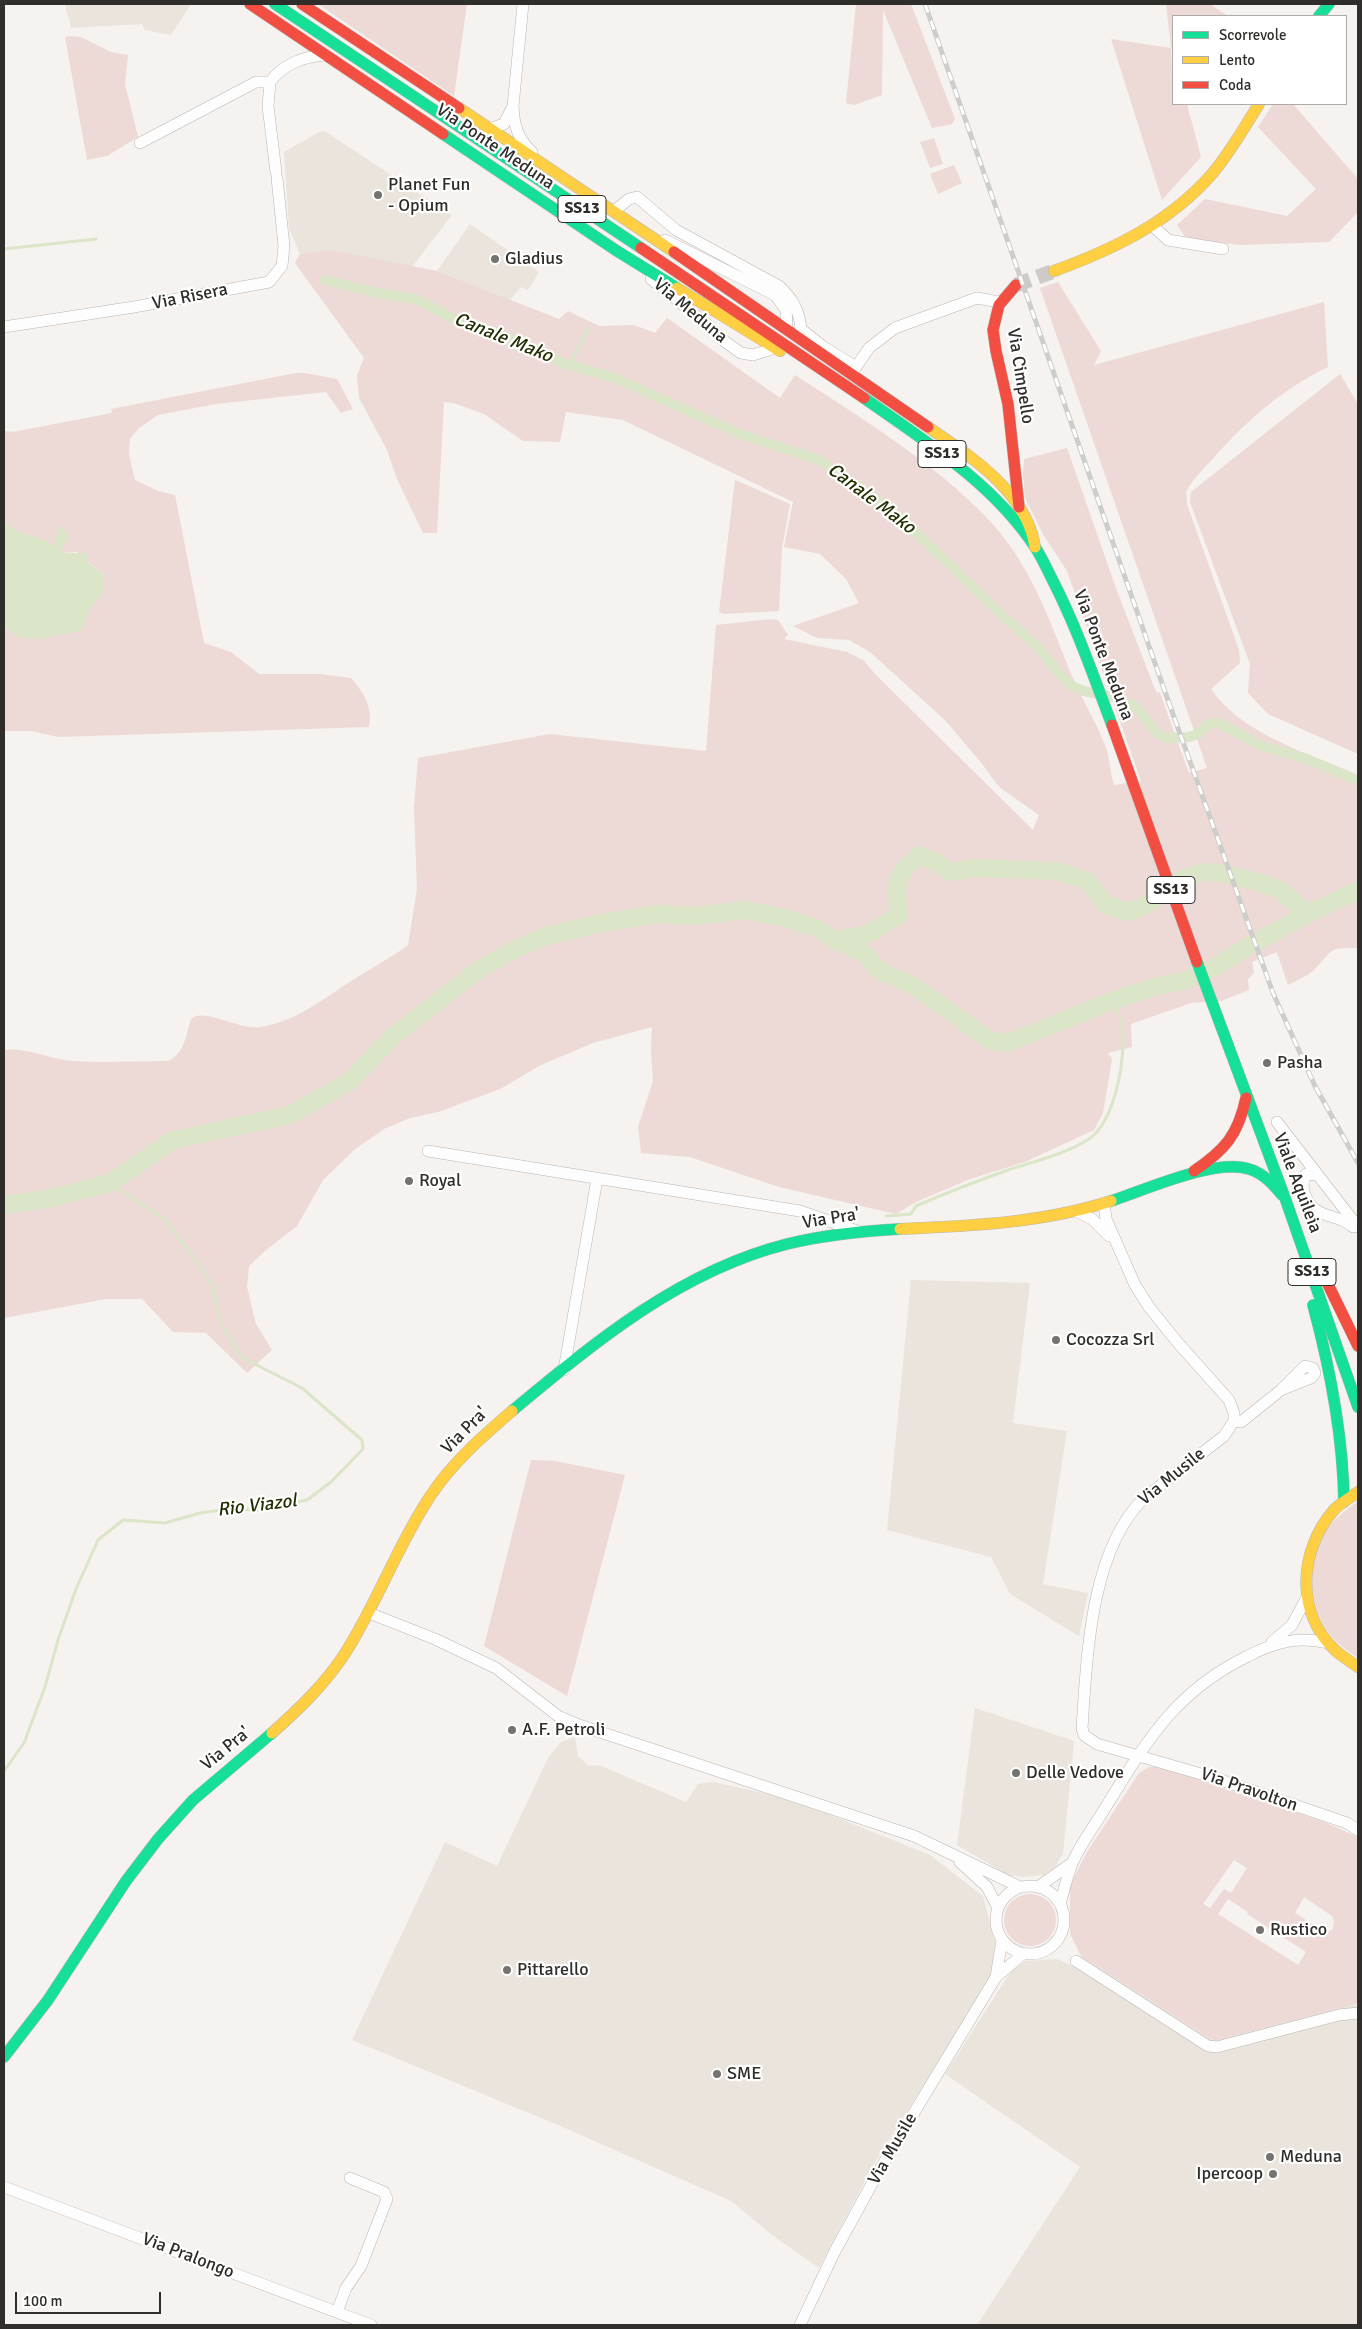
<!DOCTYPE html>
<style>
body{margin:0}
#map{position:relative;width:1362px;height:2329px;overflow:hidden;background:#f5f2ef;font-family:Signika,sans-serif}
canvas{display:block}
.frame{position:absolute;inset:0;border:5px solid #2f2e2b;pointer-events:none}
.legend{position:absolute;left:1172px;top:15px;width:175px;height:90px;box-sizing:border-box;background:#fff;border:1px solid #acabaa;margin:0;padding:6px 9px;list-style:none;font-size:15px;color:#2f2e2b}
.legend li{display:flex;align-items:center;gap:10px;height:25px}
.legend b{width:25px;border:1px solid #acabaa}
.scale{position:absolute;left:15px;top:2292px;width:146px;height:22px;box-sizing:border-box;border:2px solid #2f2e2b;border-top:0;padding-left:6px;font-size:15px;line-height:18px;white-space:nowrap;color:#2f2e2b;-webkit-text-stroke:4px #fff;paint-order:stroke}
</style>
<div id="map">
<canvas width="1362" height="2329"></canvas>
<div class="frame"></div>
<ul class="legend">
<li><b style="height:6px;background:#16e098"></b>Scorrevole</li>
<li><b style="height:6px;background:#ffcf43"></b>Lento</li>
<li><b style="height:6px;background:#f24e42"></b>Coda</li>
</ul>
<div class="scale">100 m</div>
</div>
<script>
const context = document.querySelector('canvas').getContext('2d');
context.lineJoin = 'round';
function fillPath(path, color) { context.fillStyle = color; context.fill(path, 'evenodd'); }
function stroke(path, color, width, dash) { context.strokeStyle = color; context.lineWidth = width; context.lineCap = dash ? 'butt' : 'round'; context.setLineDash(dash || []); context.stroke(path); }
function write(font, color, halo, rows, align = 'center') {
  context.font = font + ' Signika,sans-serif'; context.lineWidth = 4.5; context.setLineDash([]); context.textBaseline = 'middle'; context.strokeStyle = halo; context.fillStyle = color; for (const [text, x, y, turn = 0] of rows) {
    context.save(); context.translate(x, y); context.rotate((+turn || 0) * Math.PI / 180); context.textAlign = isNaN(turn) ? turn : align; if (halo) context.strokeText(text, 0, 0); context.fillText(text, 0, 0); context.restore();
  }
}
fillPath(new Path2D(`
 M65 4H191L171 35 145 30 142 24 71 28Z
 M323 130 452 215 412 267 331 250 300 254 289 228 284 152Z
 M470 224 539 272 528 290 521 287 510 300 437 271Z
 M911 1280 1030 1283 1013 1423 1067 1431 1043 1584 1088 1593 1079 1636 1010 1594 991 1557 887 1530Z
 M975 1708 1074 1741 1063 1854 1055 1867 1044 1875 1024 1877 1008 1875 957 1845Z
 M575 1737 578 1756 588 1765 601 1766 686 1802 698 1784 713 1782 768 1794 828 1814 930 1855 983 1896 996 1946V1961L989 1981 874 2164 819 2268 772 2235 731 2201 558 2125 352 2040 445 1842 497 1866 548 1758 561 1742Z
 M1081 1956 1214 2041 1355 2003 1358 2011V2325H977L1080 2167 945 2074 1011 1971 1026 1961 1057 1959 1073 1966Z`), '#eae4dc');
fillPath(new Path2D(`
 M318 4H467L454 96Z
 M856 4H911L955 119 952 124 932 128 883 10 882 95 854 105 846 103Z
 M1166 4H1210L1228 16H1173V47L1171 48 1173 104H1187L1201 157 1162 200 1111 39 1171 48Z
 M70 36 81 37 111 52 128 55 125 84 138 137 107 156 87 160 65 37Z
 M1273 104H1293L1358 179V212L1329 242 1240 245 1186 238 1177 225 1205 199 1287 216 1316 189 1258 127Z
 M934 138 943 164 930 168 920 142Z
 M954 165 962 183 938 194 930 174Z
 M331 250 437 271 559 319 568 311 599 326 634 325 655 333 667 318 780 398 795 375C860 417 933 462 986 517 1030 562 1049 619 1072 676 1082 700 1097 723 1106 748 1110 759 1110 773 1114 785L1141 781 1067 571 1043 534 1025 498 1023 474 1024 459 1067 448 1117 591 1156 692 1160 693 1189 773 1207 768 1040 288 1058 282 1101 351 1094 365 1324 302 1328 367C1280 391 1251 417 1215 456 1205 468 1193 478 1186 492L1187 504 1239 650 1240 663 1211 689C1241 734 1310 754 1358 775V948C1327 948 1335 948 1315 969 1309 976 1296 980 1288 985L1277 952 1252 962 1254 973 1248 979 1249 990 1221 1001 1191 1003 1131 1024 1132 1047 1108 1053 1112 1059 1103 1113 1094 1130 1025 1162 970 1179 916 1202 896 1214 779 1187 690 1157 641 1153 638 1127 653 1081 651 1049 652 1027 593 1043 541 1065 500 1089 438 1112 410 1118 384 1129 354 1150 323 1180 297 1226 266 1250 249 1266 247 1287 256 1324 272 1350 247 1373 206 1333 173 1332 142 1299H106L4 1318V1050C26 1047 49 1059 72 1061 104 1063 137 1061 168 1061 185 1053 186 1035 191 1019 203 1007 238 1030 260 1027 294 1022 319 1002 348 983 365 972 383 962 400 951L408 945 417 889 414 807 418 758 550 734 706 751 716 625 771 619 778 620 788 635 784 639 847 652 863 660 877 676 1033 830 1039 815 999 787 983 765 946 721 870 652 849 640 817 638 793 626 859 603 846 579 820 554 784 547 793 502 623 420 566 412 560 442 523 441 484 414 454 403 444 402 437 533H423L397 479 387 450 359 398 357 375 364 358 295 263 300 254Z
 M296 373H305L337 379 353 409 341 413 326 392 216 404 158 415 139 428 130 439 129 454 135 480 158 491 175 495 204 643 231 652 259 674H320L351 678C364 693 373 707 369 727L59 737 31 731H4V626L17 637 81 631 90 608 104 591V575L77 552 60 553 63 545 59 526 55 546 39 538 19 532 4 522V431L13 432 112 413 111 409Z
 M1340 374 1358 404V754L1268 714 1248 693 1250 664 1190 502 1191 492Z
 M735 480 790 504 782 548 779 611 724 614 719 612Z
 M531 1460 555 1461 625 1475 567 1696 484 1646Z
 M1358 1501V1658C1350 1652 1340 1646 1334 1639 1308 1611 1306 1565 1325 1533 1333 1519 1346 1510 1358 1501Z
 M1149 1767H1162L1324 1822 1358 1837V2003L1214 2041 1081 1956 1070 1934V1885L1087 1852 1139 1773ZM1234 1860 1247 1868 1231 1893 1224 1889 1210 1908 1203 1904ZM1304 1897 1332 1916 1334 1921 1333 1929 1326 1933 1295 1913ZM1228 1899 1248 1912 1247 1914 1306 1952 1298 1965 1218 1914Z
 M1004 1920a26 26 0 1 1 52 0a26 26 0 1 1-52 0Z`), '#edd9d5');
fillPath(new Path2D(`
 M4 522 19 532 39 538 55 546 58 525 67 532 68 540 63 545 61 553H87L88 562 104 575V592L90 608 81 631 39 639 17 637 4 626Z`), '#dbe5c7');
stroke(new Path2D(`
 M4 249 96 239
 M570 365 589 327
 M886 1216 911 1214 916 1206C946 1193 977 1181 1008 1170 1035 1161 1066 1154 1089 1139 1116 1120 1128 1052 1121 1022 1120 1015 1116 1007 1114 1000
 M4 1771 24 1743 45 1687 58 1640 76 1589 98 1540 123 1520 165 1523 200 1513 228 1509 255 1510 307 1500 331 1482 363 1449 362 1440 302 1388 241 1357 220 1321 212 1285 192 1255 165 1220 110 1183`), '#dbe5c7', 3);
stroke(new Path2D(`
 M325 280 377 293 416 299 458 321 514 340 563 363 617 379 740 434 819 460 869 494 906 523 1003 616 1039 648 1061 676 1072 686 1084 691 1114 697 1134 706 1144 716 1154 731 1166 738 1189 737 1198 734 1207 725 1217 722 1262 746 1307 759 1358 781`), '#dbe5c7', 10);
stroke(new Path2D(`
 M834 940 865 954 880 971 914 986 991 1041 1007 1043 1114 1000 1157 986 1188 980 1217 966 1250 945 1308 914 1358 890
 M4 1205 52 1198 110 1183 173 1140 290 1115 350 1081 392 1037 478 970 517 948 546 936 597 924 657 914 692 916 746 910 781 917 816 928 834 940 868 934 899 915C895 883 894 876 920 855L938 863 950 872 976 868 1057 871 1087 881 1106 905 1130 912 1144 906 1184 878 1204 872H1217L1258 882 1280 890 1308 914`), '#dbe5c7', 18);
stroke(new Path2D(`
 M1016 285 1054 271`), '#cdcbc8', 15, [15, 8]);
const street = new Path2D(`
 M513 106 523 4
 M489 129 504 124 513 106C514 125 517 138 532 152
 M140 143 256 82H270
 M276 172 268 106 270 82C283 64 305 56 326 55
 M614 211 629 199 637 197 676 230 779 286C793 299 799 310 801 329L822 346 856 367
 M1154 227 1168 240 1223 249
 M665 240 775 295 786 310 787 324
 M651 279 709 326 724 341 741 353 753 355 769 350
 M4 327 134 307 269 282 282 266 284 246 277 178
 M852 373 869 348 895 328 977 298 999 302
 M1277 1122 1358 1227
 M428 1151 800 1211 857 1231
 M1316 1175 1306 1174C1299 1185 1306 1203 1316 1210 1327 1218 1341 1216 1353 1227
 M1104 1203 1106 1219 1135 1285 1149 1307 1178 1343 1229 1400 1234 1413V1421L1224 1436 1143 1499C1090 1552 1087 1657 1082 1728L1084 1735 1097 1744 1215 1778 1347 1823 1358 1830
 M1076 1211 1092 1219 1109 1236
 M564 1370 597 1179
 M1234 1421 1241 1422 1281 1390 1305 1366 1313 1368 1315 1373 1311 1378 1281 1390
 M369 1613 435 1639 496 1668 558 1716 579 1725 914 1836 1020 1887
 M1272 1642 1292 1625 1307 1597
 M960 1862 987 1887 998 1908
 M996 1920a34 34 0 1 1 68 0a34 34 0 1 1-68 0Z
 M1038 1887 1072 1863
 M1060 1904C1064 1891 1067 1876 1072 1864 1080 1844 1096 1824 1107 1805 1148 1739 1176 1691 1248 1656 1275 1642 1298 1636 1328 1643
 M1076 1961 1208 2046 1217 2047 1339 2015 1358 2013
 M996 1977 1023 1954
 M4 2187 371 2325
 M337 2312 346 2288 361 2266 387 2199 384 2192 350 2178
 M800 2325 834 2253 880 2169 996 1977 1002 1940`);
const fast = new Path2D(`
 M275 4 641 248
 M1319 16 1329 4
 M443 134 617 251 677 288
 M864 398C925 441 993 483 1035 547 1041 556 1046 567 1051 577 1076 625 1093 675 1112 725
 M1197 962 1285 1198 1358 1407
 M1111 1201C1145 1190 1215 1158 1249 1169 1263 1173 1273 1184 1282 1195
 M1313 1305C1330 1368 1343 1436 1344 1502
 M512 1411C595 1342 680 1271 787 1244 824 1235 862 1231 900 1229
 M4 2057 48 2000 126 1881 158 1839 193 1800 272 1733`);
const slow = new Path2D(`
 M459 108 674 252
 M1054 271C1114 249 1169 223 1212 174 1230 153 1244 128 1259 104
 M677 288 780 351
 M928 427C970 456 1027 492 1035 547
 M900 1229C971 1226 1042 1223 1111 1201
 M1358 1492C1350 1498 1340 1503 1333 1511 1299 1551 1295 1613 1336 1651 1343 1657 1351 1662 1358 1667
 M272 1733C299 1709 324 1685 344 1655 377 1604 397 1546 431 1495 453 1462 483 1436 512 1411`);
const jam = new Path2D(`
 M250 4 443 134
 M302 4 459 108
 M641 248 864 398
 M674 252 928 427
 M1016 285 999 305 993 330 996 351 1008 404 1019 507
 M1112 725 1197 962
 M1194 1171C1225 1150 1238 1135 1246 1098
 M1323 1274 1358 1346`);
stroke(street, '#b8b6b4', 12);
stroke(fast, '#b8b6b4', 12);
stroke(slow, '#b8b6b4', 12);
stroke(jam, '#b8b6b4', 12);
stroke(street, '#fefdfd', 11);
stroke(fast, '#16e098', 11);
stroke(slow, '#ffcf43', 11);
stroke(jam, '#f24e42', 11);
const rail = new Path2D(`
 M925 4 1164 689 1273 993 1315 1086 1358 1163`);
stroke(rail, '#cdcdcb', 5);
stroke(rail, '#fff', 3, [9]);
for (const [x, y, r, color] of [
 [378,195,5,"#747370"],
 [495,259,5,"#747370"],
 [1267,1063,5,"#747370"],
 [409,1181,5,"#747370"],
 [1056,1340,5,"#747370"],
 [512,1730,5,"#747370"],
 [1016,1773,5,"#747370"],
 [1260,1930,5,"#747370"],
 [507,1970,5,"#747370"],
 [717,2074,5,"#747370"],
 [1270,2157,5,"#747370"],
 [1273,2174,5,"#747370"]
]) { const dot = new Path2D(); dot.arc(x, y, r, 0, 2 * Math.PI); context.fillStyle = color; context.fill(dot); stroke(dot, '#fff', 2); }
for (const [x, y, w] of [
 [582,209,48],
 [942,454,48],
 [1171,890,48],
 [1312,1272,48]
]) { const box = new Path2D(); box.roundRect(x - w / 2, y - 13.5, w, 27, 4); context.fillStyle = '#fff'; context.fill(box); stroke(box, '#2f2e2b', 1); }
write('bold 16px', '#2f2e2b', null, [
 ["SS13",582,209],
 ["SS13",942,454],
 ["SS13",1171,890],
 ["SS13",1312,1272]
]);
write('18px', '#2f2e2b', '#fff', [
 ["Via Ponte Meduna",495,147,34],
 ["Via Risera",190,297,-11],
 ["Via Meduna",690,311,40],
 ["Via Cimpello",1020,376,81],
 ["Via Ponte Meduna",1103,655,69],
 ["Viale Aquileia",1297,1183,69],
 ["Via Pra'",831,1219,-9],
 ["Via Pra'",465,1431,-45],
 ["Via Musile",1172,1477,-39],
 ["Via Pra'",226,1749,-39],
 ["Via Pravolton",1249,1790,19],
 ["Via Musile",893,2149,-60],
 ["Via Pralongo",188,2256,21]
]);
write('18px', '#2f2e2b', '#fff', [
 ["Planet Fun",388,185],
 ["- Opium",388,206],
 ["Gladius",505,259],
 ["Pasha",1277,1063],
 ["Royal",419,1181],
 ["Cocozza Srl",1066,1340],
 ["A.F. Petroli",522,1730],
 ["Delle Vedove",1026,1773],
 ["Rustico",1270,1930],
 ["Pittarello",517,1970],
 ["SME",727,2074],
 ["Meduna",1280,2157],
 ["Ipercoop",1263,2174,"right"]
], 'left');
write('italic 19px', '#222f00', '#fff', [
 ["Canale Mako",503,338,22],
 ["Canale Mako",871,499,37],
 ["Rio Viazol",257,1506,-7]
]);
</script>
